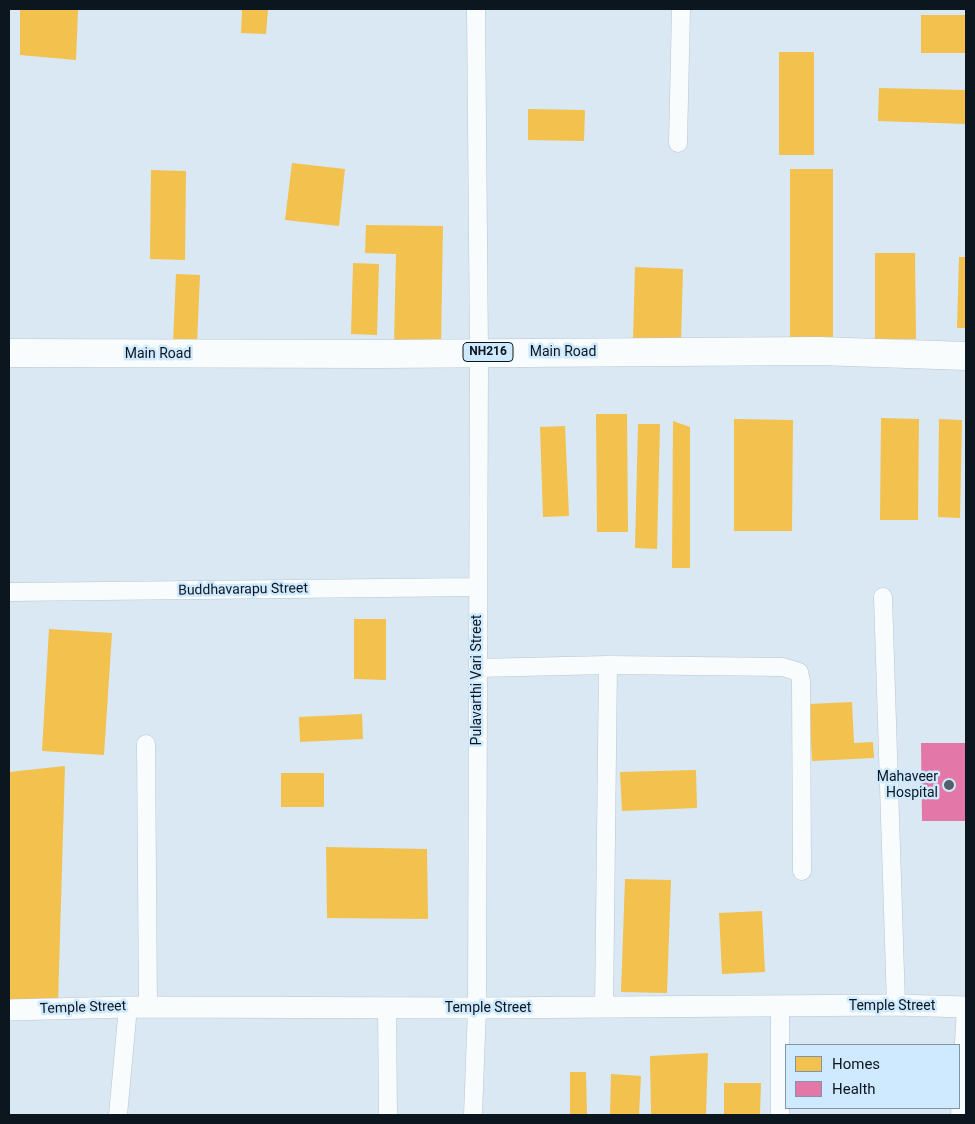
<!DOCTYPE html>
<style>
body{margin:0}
#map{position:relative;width:975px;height:1124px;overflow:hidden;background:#dae8f4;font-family:Roboto,sans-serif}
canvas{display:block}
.frame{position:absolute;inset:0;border:10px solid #0b161f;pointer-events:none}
.legend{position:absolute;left:785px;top:1044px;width:175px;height:65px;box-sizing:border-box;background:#cfe9fe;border:1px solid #8195a5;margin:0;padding:6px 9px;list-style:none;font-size:15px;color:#0b161f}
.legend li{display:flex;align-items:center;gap:10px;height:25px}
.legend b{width:25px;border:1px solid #8195a5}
</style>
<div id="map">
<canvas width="975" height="1124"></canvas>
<div class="frame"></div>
<ul class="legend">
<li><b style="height:14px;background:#f2c14e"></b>Homes</li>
<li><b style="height:14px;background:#e377a8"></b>Health</li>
</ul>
</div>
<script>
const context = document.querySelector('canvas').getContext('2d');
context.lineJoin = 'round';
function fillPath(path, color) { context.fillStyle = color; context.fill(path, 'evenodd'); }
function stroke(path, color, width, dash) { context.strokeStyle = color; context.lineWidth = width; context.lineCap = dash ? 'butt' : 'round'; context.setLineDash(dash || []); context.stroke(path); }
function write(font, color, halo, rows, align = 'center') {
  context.font = font + ' Roboto,sans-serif'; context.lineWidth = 5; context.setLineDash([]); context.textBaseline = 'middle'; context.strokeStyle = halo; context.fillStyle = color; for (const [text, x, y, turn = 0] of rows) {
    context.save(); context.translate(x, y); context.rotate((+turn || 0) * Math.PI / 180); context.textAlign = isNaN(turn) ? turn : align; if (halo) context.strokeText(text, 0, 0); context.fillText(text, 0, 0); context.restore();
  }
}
fillPath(new Path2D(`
 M20 9 78 10 76 60 20 55Z
 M242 9H268L266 34 241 33Z
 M921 15H966V53H921Z
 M779 52H814V155H779Z
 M879 88 966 90V124L878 121Z
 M528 109 585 110 584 141 528 140Z
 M292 163 345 169 339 226 285 220Z
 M790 169H833V343H790Z
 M151 170 186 171 185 260 150 259Z
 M366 225 443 226 441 345 394 344 396 254 365 253Z
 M875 253H915L916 339H875Z
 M959 257H966V328H957Z
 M353 263 379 264 377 335 351 334Z
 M635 267 683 269 681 341 633 339Z
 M176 274 200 275 197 344 173 343Z
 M596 414H627L628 532H597Z
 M881 418 919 419 918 520H880Z
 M734 419 793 420 792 531H734Z
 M939 419 962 420 960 518 938 517Z
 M673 421 690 427V568H672Z
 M638 424H660L657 549 635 548Z
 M565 426 569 516 543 517 540 427Z
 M354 619H386V680L354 679Z
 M49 629 112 633 104 755 42 751Z
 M852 702 854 743 873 742 874 758 812 761 809 704Z
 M362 714 363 739 300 742 299 717Z
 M65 766 58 1004 9 1003V772Z
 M696 770 697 808 622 811 620 772Z
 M281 773H324V807H281Z
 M326 847 427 849 428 919 327 918Z
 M625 879 671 880 667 993 621 992Z
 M762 911 765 972 722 974 719 913Z
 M708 1053 706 1115H651L650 1056Z
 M570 1072H586L587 1115H570Z
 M611 1074 641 1076 639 1115H610Z
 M724 1083H761L760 1115H724Z`), '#f2c14e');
fillPath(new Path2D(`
 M921 743H966V821H922Z`), '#e377a8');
const minor = new Path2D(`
 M678 143 681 9
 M9 592 477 587
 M883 597 896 1005
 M478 668 608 665 783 667 799 672 801 681 802 871
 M146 744 148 1007
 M387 1008 388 1115
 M604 1008 608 665
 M118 1115 128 1007
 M473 1115 477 1008 479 352 476 9
 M780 1115V1007
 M960 1115 966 1007`);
const tertiary = new Path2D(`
 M9 1010 128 1007 477 1008 896 1005 966 1007`);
const trunk = new Path2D(`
 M9 353 379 354 819 351 966 356`);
stroke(minor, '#b9c5d0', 19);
stroke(tertiary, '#b9c5d0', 22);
stroke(trunk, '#b9c5d0', 29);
stroke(minor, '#f9fcfd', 18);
stroke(tertiary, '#f9fcfd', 21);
stroke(trunk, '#f9fcfd', 28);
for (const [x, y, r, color] of [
 [949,785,6,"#53606a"]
]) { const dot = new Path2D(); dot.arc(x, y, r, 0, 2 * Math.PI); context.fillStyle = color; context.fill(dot); stroke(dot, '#cfe9fe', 2); }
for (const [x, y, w] of [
 [488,352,50]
]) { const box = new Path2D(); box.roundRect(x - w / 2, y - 9.5, w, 19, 4); context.fillStyle = '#cfe9fe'; context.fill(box); stroke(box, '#0b161f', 1); }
write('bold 12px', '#0b161f', null, [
 ["NH216",488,352]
]);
write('14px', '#0b161f', '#cfe9fe', [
 ["Main Road",563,352],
 ["Main Road",158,354],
 ["Buddhavarapu Street",243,590,-1],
 ["Pulavarthi Vari Street",477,680,-90],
 ["Temple Street",892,1006],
 ["Temple Street",83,1008,-2],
 ["Temple Street",488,1008]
]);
write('14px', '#0b161f', '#cfe9fe', [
 ["Mahaveer",938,777],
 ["Hospital",938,793]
], 'right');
</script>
